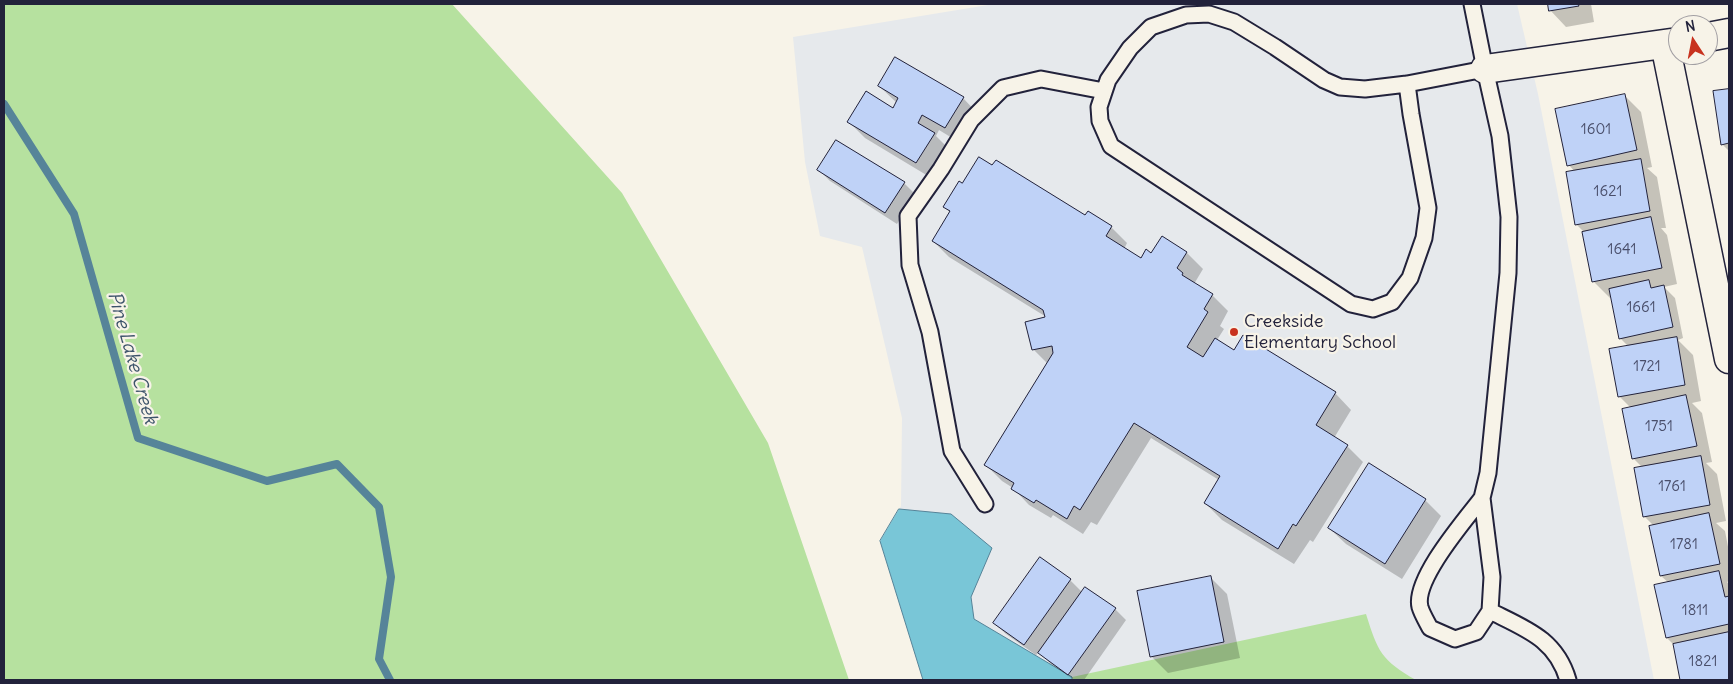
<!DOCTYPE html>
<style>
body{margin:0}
#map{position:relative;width:1733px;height:684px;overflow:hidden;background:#f7f3e8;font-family:Delius,sans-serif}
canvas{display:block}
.frame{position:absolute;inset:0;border:5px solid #22223b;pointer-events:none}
.north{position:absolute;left:1668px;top:15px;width:50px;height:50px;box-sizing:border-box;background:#f7f3e8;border:1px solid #a29fa3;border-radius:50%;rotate:349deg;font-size:14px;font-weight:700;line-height:20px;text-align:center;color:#22223b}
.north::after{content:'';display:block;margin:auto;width:18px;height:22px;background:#c8321e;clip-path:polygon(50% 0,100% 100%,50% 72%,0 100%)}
</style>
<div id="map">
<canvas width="1733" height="684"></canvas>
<div class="frame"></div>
<div class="north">N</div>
</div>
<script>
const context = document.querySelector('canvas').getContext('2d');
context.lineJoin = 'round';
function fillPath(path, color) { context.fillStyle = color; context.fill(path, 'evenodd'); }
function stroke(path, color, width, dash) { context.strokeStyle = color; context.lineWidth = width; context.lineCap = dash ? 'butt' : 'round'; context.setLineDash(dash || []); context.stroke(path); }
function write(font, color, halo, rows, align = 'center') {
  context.font = font + ' Delius,sans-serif'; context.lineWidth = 4.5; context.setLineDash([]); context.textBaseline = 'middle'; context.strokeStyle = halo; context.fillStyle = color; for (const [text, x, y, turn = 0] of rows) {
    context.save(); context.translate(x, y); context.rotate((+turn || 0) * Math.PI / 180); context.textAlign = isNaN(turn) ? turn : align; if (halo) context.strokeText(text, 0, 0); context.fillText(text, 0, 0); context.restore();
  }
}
fillPath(new Path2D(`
 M994 4H1517L1538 94 1654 680H923L881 543 901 506 902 418 862 247 820 236 805 162 793 37Z`), '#e6e9ec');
fillPath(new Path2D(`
 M4 4H452L622 193 768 443 849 680H4Z
 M1366 614C1378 652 1381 660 1416 680H1072V677Z`), '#b6e19f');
const water = new Path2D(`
 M899 509 951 514 992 548 971 597 974 619 1072 677V680H923L880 541Z`);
fillPath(water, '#79c6d7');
stroke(water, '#568499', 1);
fillPath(new Path2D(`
 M1549 4H1591L1594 22 1566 27 1550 10Z
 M879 86 963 98 979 115 962 144 939 130 936 136 950 150 933 179 865 138 849 122 893 109 897 103Z
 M1729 90V151L1722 144 1714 92Z
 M1624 95 1641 112 1652 167 1647 168 1657 177 1666 228H1661L1667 235 1677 284 1664 287 1675 298 1683 338 1678 340 1693 355 1701 401 1692 403 1702 413 1712 462 1706 463 1717 474 1726 521 1716 523 1725 531 1729 552V581L1727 582 1729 584V680H1682L1674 645 1667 638 1669 583 1661 576 1654 526 1644 516 1643 468 1633 458 1631 408 1619 396 1629 347 1620 338 1612 297 1610 298 1593 281 1583 231 1576 224 1575 172 1569 165Z
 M819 170 904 183 915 194 897 224 830 181Z
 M944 207 1085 216 1111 227 1127 243 1124 249 1141 259 1152 255 1162 238 1187 253 1203 269 1194 284 1212 295 1228 311 1220 326 1224 329 1217 340 1235 352 1335 393 1351 410 1334 438 1347 446 1363 462 1313 542 1310 540 1294 564 1222 520 1205 503 1219 480 1151 438 1097 525 1091 522 1083 534 1053 515 1051 518 1029 505 1013 488 1002 481 986 465 1048 364 1033 349 1048 318 949 257 933 241 951 213Z
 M1425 500 1441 516 1402 579 1346 544 1329 528Z
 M1210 577 1227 594 1240 658 1168 673 1151 656Z
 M1070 580 1083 593 1115 609 1126 620 1084 680H1074L1051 664 1039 652 1036 655 1006 634 994 623Z`), '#0003');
stroke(new Path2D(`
 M4 104 74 214 138 438 267 481 337 464 379 507 391 577 379 659 390 680`), '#568499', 8);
const building = new Path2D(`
 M1548 4H1578L1579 6 1549 11Z
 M895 57 964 97 945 128 922 115 918 123 935 133 916 163 847 122 866 91 893 108 898 98 878 86Z
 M1729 89V143L1721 145 1713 91Z
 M1625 94 1637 150 1567 166 1555 109Z
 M836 140 905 182 885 213 817 170Z
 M979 157 992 165 996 160 1085 215 1088 211 1112 226 1106 236 1141 258 1146 249 1151 253 1162 236 1187 252 1177 268 1183 273 1182 275 1213 294 1204 309 1208 312 1187 347 1203 357 1215 338 1234 350 1243 335 1336 392 1316 425 1348 445 1296 526 1293 524 1278 549 1204 503 1220 476 1134 423 1080 510 1074 506 1067 519 1036 500 1034 503 1011 489 1014 483 984 465 1053 353 1052 346 1032 350 1025 322 1045 317 1043 310 932 241 950 211 943 207 959 181 962 183Z
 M1641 159 1650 211 1575 225 1566 172Z
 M1651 217 1662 268 1592 282 1582 232Z
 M1649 280 1651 288 1664 285 1673 327 1619 339 1609 289Z
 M1677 337 1685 385 1618 397 1609 349Z
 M1686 395 1697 446 1632 459 1622 409Z
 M1701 456 1710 505 1643 517 1634 468Z
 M1369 463 1426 499 1385 564 1328 528Z
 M1709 513 1720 564 1660 576 1649 526Z
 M1040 557 1071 579 1024 645 993 623Z
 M1719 571 1725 597 1729 596V624L1666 638 1654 585Z
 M1211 576 1224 642 1150 657 1137 591Z
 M1085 587 1116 608 1068 675 1038 653Z
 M1729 632V680H1680L1673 644Z`);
fillPath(building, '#bfd2f7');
stroke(building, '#22223b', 1);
const service = new Path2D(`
 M1472 4 1485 69 1500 136 1509 217 1508 273 1488 473 1482 498 1492 577 1490 611 1476 632 1455 639 1430 628C1427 622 1422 614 1420 607 1413 580 1465 520 1482 498
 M1407 84 1411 114 1428 208 1424 238 1410 278 1392 302 1373 309 1351 304 1111 146 1100 121 1099 107 1108 80 1130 48 1151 27 1186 15 1209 14 1234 22 1275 47 1324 80 1340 87 1365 89 1407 84 1485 69
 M985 504 952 451 930 332 910 265 908 216 941 169 971 120 1003 88 1041 79 1104 91
 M1490 611C1526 629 1556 639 1568 680`);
const minor = new Path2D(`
 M1708 37 1729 33
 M1665 44 1729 359
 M1485 69 1678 42`);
stroke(service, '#22223b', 19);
stroke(minor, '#22223b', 31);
stroke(service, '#f7f3e8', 15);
stroke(minor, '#f7f3e8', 28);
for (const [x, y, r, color] of [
 [1234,332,5,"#c8321e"]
]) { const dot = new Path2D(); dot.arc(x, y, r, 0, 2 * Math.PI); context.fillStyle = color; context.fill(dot); stroke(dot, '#f7f3e8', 2); }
write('15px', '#494e6a', null, [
 ["1601",1596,130],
 ["1621",1608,192],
 ["1641",1622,250],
 ["1661",1641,308],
 ["1721",1647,367],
 ["1751",1659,427],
 ["1761",1672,487],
 ["1781",1684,545],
 ["1811",1695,611],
 ["1821",1703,662]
]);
write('18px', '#22223b', '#f7f3e8', [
 ["Creekside",1244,322],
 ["Elementary School",1244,343]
], 'left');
write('italic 19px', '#3c536a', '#f7f3e8', [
 ["Pine Lake Creek",132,358,74]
]);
</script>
